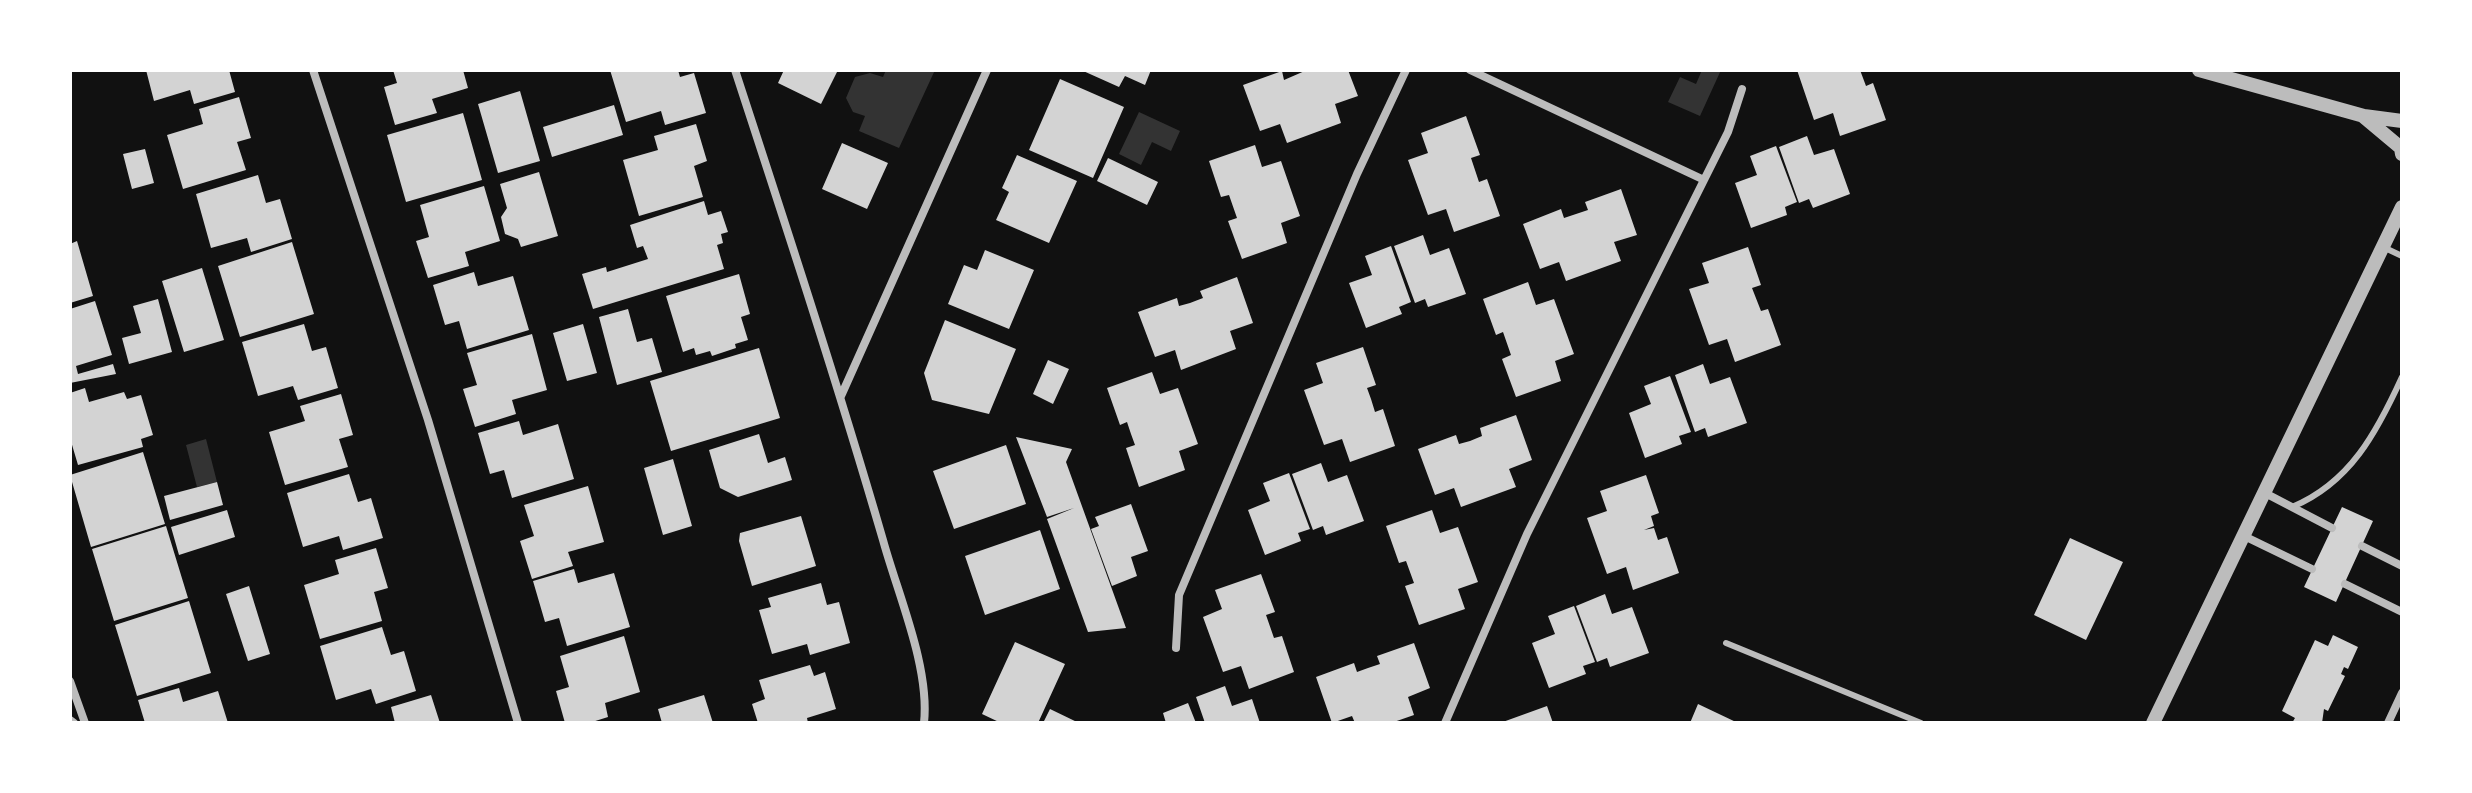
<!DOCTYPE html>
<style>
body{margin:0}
#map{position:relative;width:2472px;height:793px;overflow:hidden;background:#111;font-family:Quicksand,sans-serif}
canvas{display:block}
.frame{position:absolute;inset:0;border:72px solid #fff;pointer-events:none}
</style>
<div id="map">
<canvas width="2472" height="793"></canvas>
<div class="frame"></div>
</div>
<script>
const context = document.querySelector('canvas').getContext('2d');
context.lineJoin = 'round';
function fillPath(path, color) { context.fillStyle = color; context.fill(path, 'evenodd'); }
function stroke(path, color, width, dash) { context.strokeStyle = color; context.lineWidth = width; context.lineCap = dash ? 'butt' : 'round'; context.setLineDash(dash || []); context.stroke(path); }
fillPath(new Path2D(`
 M886 70H935L899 148 859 131 865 116 853 112 846 98 855 77 870 73 883 77Z
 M1702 70H1721L1700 116 1668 102 1680 77 1696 84Z
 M1139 112 1180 131 1171 151 1152 142 1141 165 1119 154Z
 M206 439 217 482 197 487 186 445Z`), '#333');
fillPath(new Path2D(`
 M146 70H229L235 92 194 104 190 90 154 101Z
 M393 70H463L468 88 432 99 437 113 395 125 384 87 397 83Z
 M610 70H678L680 77 694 73 706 113 665 125 661 111 626 122Z
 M784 70H838L821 104 778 83Z
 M1081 70H1151L1145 85 1125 76 1119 87Z
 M1307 70H1348L1358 96 1335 104 1341 123 1287 143 1280 124 1260 131 1243 85 1282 71 1284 80Z
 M1797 70H1860L1866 86 1873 83 1886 120 1840 136 1833 113 1814 120Z
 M1060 79 1124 107 1093 178 1029 150Z
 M520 91 540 161 498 173 478 104Z
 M239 97 251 138 237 142 246 170 183 189 167 135 203 124 199 109Z
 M614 105 623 135 552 157 543 127Z
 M463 113 482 180 406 202 387 135Z
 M1466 116 1480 155 1471 158 1479 182 1487 179 1500 216 1454 232 1446 209 1428 215 1408 160 1428 153 1421 133Z
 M696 124 707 161 694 166 703 197 639 216 623 160 658 150 654 136Z
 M1807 136 1814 155 1834 149 1850 194 1813 208 1809 199 1799 203 1779 147Z
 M842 143 888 163 867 209 822 189Z
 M1255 145 1262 167 1281 161 1300 216 1281 223 1287 243 1242 259 1228 221 1237 218 1229 195 1221 197 1209 161Z
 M1776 146 1797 202 1785 207 1787 215 1751 228 1735 183 1757 175 1750 156Z
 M145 149 154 183 132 189 123 154Z
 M1017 155 1077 181 1049 243 996 220 1009 192 1002 188Z
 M1108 158 1158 182 1147 205 1097 181Z
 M539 172 558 236 521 247 518 239 505 234 501 217 507 208 500 184Z
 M258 175 266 203 280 199 292 239 251 252 247 238 211 248 196 194Z
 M484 186 500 241 465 252 469 266 428 278 416 241 429 237 420 205Z
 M1621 189 1637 235 1614 242 1621 261 1566 281 1559 262 1540 269 1523 224 1561 209 1564 218 1588 210 1585 202Z
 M704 201 708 215 721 211 728 232 721 234 723 243 717 245 724 269 593 309 582 274 606 267 607 272 648 259 643 246 637 248 630 225Z
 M1423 235 1430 255 1449 248 1466 294 1428 307 1425 299 1415 303 1394 246Z
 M77 241 93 296 70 303V244Z
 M292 242 314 314 240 337 218 266Z
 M1391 246 1411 302 1399 307 1402 314 1366 328 1349 283 1372 275 1365 256Z
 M1748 247 1761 285 1752 288 1761 311 1768 309 1781 345 1735 362 1727 339 1709 345 1689 289 1709 283 1702 263Z
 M985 250 1034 270 1009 329 948 304 964 265 977 270Z
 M202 268 224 340 184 352 162 281Z
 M474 272 478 286 513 276 529 330 467 349 459 321 445 325 433 285Z
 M739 274 750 314 741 317 748 340 735 344 736 348 712 356 710 351 696 355 694 348 683 352 666 296Z
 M1237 277 1253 323 1230 331 1236 349 1181 370 1175 350 1155 357 1138 312 1177 298 1179 306 1190 303 1203 298 1200 291Z
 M1528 282 1536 305 1554 299 1574 354 1555 361 1561 381 1516 397 1502 359 1511 355 1503 332 1496 335 1483 299Z
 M158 299 172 352 129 364 122 338 141 333 133 306Z
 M95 301 112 355 76 366 78 374 113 364 116 374 70 383V309Z
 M628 309 637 342 652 338 662 372 617 385 599 317Z
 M945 320 1016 349 989 414 932 400 924 373Z
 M304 324 312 351 326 347 338 388 298 400 293 386 258 396 242 342Z
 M583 324 597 373 567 381 553 333Z
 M532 334 547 390 512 400 516 414 475 427 463 389 477 385 467 353Z
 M1363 347 1376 385 1367 388 1371 399 1375 412 1383 409 1395 446 1350 462 1342 439 1324 445 1304 390 1323 383 1316 363Z
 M759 348 780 418 671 451 650 381Z
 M1048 360 1069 369 1053 404 1033 394Z
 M1703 364 1710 384 1730 377 1747 423 1708 437 1705 428 1695 432 1675 375Z
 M1152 372 1160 394 1178 388 1198 444 1179 451 1185 470 1139 487 1126 448 1135 445 1131 434 1127 422 1120 425 1107 388Z
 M1670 376 1691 432 1679 436 1682 444 1645 458 1629 413 1651 404 1644 386Z
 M85 388 89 402 124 392 127 399 141 395 153 435 141 439 143 447 78 465 70 438V393Z
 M341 394 353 435 339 439 348 467 285 485 269 432 305 421 300 406Z
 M1516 415 1532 460 1509 469 1516 487 1461 507 1454 488 1435 495 1418 449 1456 435 1459 444 1470 441 1482 436 1480 428Z
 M519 421 523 435 558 424 574 479 512 498 504 470 490 474 478 433Z
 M759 434 768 463 785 457 792 480 738 497 720 488 709 450Z
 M1016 437 1072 449 1066 462 1126 628 1088 632 1047 519 1074 508 1047 517Z
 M1006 445 1026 504 954 529 933 471Z
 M143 452 165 524 91 547 70 475Z
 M673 459 692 526 663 535 644 468Z
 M1321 463 1328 482 1347 475 1364 521 1326 535 1323 526 1313 530 1292 474Z
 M1289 473 1310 529 1298 533 1301 541 1265 555 1248 510 1270 501 1263 483Z
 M349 474 358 502 371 498 383 538 343 550 339 536 303 547 287 493Z
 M1646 475 1659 513 1651 516 1654 526 1644 530 1654 528 1658 540 1667 537 1679 573 1633 590 1626 567 1607 574 1587 518 1607 511 1600 491Z
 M217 482 223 505 170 520 164 496Z
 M588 486 604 542 568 552 573 566 532 579 520 541 534 536 524 505Z
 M1131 504 1148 551 1131 557 1137 576 1112 586 1091 529 1099 526 1095 517Z
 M2342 507 2373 521 2336 602 2304 587Z
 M227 510 235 537 179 555 171 527Z
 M1432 510 1440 533 1458 527 1478 582 1458 589 1465 609 1419 625 1405 586 1414 583 1406 561 1399 563 1386 526Z
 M801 516 816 566 752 586 739 541 740 533Z
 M166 526 188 598 114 621 92 549Z
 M1040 530 1060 589 985 615 965 556Z
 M2070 538 2123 562 2086 640 2034 615Z
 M376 548 388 588 374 592 382 621 320 639 304 585 339 574 335 560Z
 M574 569 578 583 614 573 630 627 567 646 559 618 545 622 533 581Z
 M1261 574 1275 612 1266 615 1274 638 1282 636 1294 672 1249 689 1241 666 1223 672 1203 617 1222 609 1215 590Z
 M821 583 827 605 839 602 850 643 810 655 807 644 772 654 759 610 771 607 768 598Z
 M249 586 270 654 248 661 226 594Z
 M1605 594 1612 614 1632 607 1649 653 1610 667 1607 658 1597 662 1576 606Z
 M189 601 211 673 137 696 115 625Z
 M1574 606 1595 662 1583 666 1586 674 1549 688 1532 643 1555 634 1548 616Z
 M382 627 391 655 404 651 416 691 376 704 371 689 336 700 320 646Z
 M2333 635 2358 647 2348 669 2344 667 2341 674 2345 676 2328 711 2324 709 2322 723H2292L2295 718 2282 711 2315 640 2328 646Z
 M624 636 640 692 605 703 608 717 589 723H565L556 691 569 687 560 656Z
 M1015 642 1065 664 1038 723H1001L982 714Z
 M1414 643 1430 688 1408 697 1414 715 1391 723H1355L1352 716 1332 723 1316 677 1354 663 1357 672 1368 668 1380 664 1377 656Z
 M810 665 814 676 825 672 836 709 807 718 808 723H758L752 704 765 699 759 680Z
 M1225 686 1232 706 1252 699 1260 723H1205L1196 697Z
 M179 688 183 702 218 691 228 723H145L138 700Z
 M431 695 440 723H395L391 707Z
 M704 695 713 723H662L658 709Z
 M1188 703 1196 723H1166L1163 713Z
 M1698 704 1738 723H1690Z
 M1547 706 1553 723H1500Z
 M1050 709 1079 723H1043Z`), '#d3d3d3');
stroke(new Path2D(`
 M2383 247 2402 256
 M2292 507C2350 483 2377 432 2402 377
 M1726 643 1921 723`), '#bcbcbc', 6);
stroke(new Path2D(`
 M313 70 428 420 518 723
 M735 70C786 226 837 382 883 540 898 595 930 667 924 723
 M1470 70 1702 179
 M841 396 987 70
 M2265 493 2332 528
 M2244 536 2312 569
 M2362 546 2402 566
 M2345 584 2402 612
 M1176 648 1179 595 1357 174 1406 70
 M70 681 85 723
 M70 720 74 723
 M1445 723 1527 534 1728 132 1742 89
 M2388 723 2402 693`), '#bcbcbc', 8);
stroke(new Path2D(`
 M2199 70 2364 116 2402 121
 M2364 117 2401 148 2402 154
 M2153 723 2402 207`), '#bcbcbc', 14);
</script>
